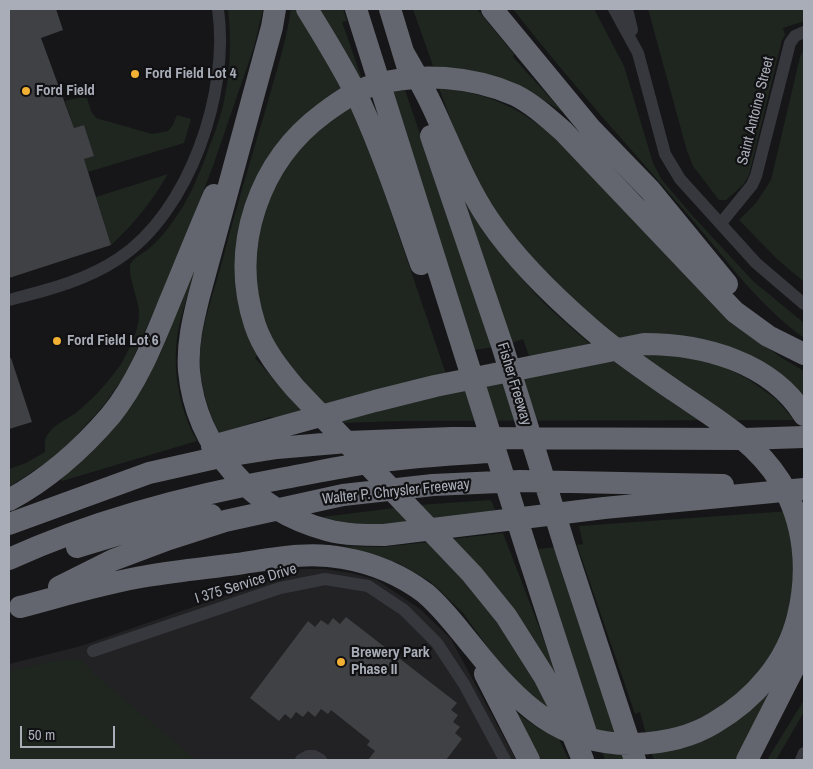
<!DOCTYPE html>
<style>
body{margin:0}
#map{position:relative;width:813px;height:769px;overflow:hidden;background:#161618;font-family:"Archivo Narrow",sans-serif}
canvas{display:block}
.frame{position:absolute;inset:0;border:10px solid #a8adb8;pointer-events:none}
.scale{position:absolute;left:20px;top:726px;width:95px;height:22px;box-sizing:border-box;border:2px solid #a8adb8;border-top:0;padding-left:6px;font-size:15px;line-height:18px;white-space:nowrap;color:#a8adb8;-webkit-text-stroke:4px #111113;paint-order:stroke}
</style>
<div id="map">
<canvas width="813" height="769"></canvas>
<div class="frame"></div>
<div class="scale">50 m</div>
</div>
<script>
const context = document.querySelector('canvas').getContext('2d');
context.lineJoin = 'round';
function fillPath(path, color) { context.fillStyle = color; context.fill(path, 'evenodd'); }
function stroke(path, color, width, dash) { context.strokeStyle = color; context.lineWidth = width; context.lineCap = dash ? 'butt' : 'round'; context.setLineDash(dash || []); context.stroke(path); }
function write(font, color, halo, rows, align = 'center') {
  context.font = font + ' "Archivo Narrow",sans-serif'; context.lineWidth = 4.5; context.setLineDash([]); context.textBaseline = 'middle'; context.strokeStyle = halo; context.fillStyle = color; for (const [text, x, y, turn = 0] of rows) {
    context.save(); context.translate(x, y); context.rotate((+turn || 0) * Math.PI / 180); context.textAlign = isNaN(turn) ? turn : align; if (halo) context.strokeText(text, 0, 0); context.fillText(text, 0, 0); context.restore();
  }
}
fillPath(new Path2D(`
 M302 569H324L351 573 377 580 420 609 451 639 516 760H9V664L81 646Z`), '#222225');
fillPath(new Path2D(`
 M228 9H263L254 47 213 166 177 259 126 374 104 405 66 447 52 459 9 487V469L26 463 45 452C45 446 44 439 48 434 54 424 69 419 78 411 94 398 109 381 121 364 129 350 139 330 139 314 140 301 126 274 131 263 135 256 146 252 152 246 161 238 169 227 176 217 189 199 198 177 206 156 210 144 216 131 220 117 230 83 232 44 228 9Z
 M291 9H297L344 89 251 191 259 353 255 358 302 411 277 418 270 417 219 434C210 414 202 392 200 369 198 336 211 301 220 269 234 215 250 162 266 108 275 75 286 43 291 9Z
 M317 9H343L347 21 342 22 369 99Z
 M413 9H477L514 54 513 57 563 112 530 92 433 66Z
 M513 9H594L624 66 653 163 662 180 691 214 753 281 804 323V338C759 306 725 258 690 217 630 148 569 81 513 9Z
 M648 9H804V21L783 28 785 35 782 40 749 175 743 185 726 200H719L693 166 687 151Z
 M804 48V282L777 259 739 220 756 203 771 180 800 57Z
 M439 88C490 94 516 105 555 138L733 322 782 358 804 371V402L773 372 617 340 567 298 502 222 467 164Z
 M405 90 493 347 474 350 393 92Z
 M78 98H87L91 111 96 118 152 134 168 131 173 125 177 115 191 119 184 143 88 172 84 159 93 156 84 125 74 128 65 101Z
 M351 106 363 130 446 374 325 407 297 381 274 345 259 303 255 258 262 213 283 170 317 130Z
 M168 174C152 201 135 223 111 245L96 197Z
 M470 206C493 241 516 275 546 305 560 318 575 331 590 344L529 356 523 339 512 343 465 208Z
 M197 264C191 284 184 305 179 326 171 365 178 407 197 441L62 481 60 478 141 388 160 354Z
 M635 354 681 355 724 367 748 379 776 399 794 420 403 421 341 423 335 418Z
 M491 500 495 510C439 518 377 534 322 517L418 505Z
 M804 510C799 547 796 588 785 623 770 670 738 701 694 721 687 724 680 728 673 730 664 732 655 732 646 734L640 712 635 714 577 545 583 544 579 526Z
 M503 533 555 669 551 670 452 539Z
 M429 542C459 575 488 607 512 644 527 666 538 689 551 711L507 674 463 613 431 582 398 563 345 546 383 547Z
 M557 547 617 733 596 730 538 549Z
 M80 659 93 673 196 760H9V671L54 661Z
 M779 678 738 760H654L651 752Z
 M804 700V712L776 760H767Z
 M511 709 538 728 559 739 569 760H539Z
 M602 751 622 753 624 760H605Z`), '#1e261f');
fillPath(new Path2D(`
 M9 9H56L63 30 41 38 74 128 84 125 94 156 84 159 111 245 9 278Z
 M9 358H11L32 422 9 429Z
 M346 617 457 703 451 710 458 715 453 722 460 727 455 733 462 739 446 760H368L375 751 367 745 370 741 331 710 328 714 321 709 315 717 308 711 303 717 296 712 291 719 285 714 279 721 250 698 308 621 315 627 321 620 328 625 333 618 340 624Z`), '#404145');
stroke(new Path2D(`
 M614 9 638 53 665 154 680 179 756 263 804 304
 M627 9 632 30
 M721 223 752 185 756 176 790 43 795 36 804 32
 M9 300C47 290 85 281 118 259 190 212 230 91 218 9
 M93 651 280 588 325 579 368 586 404 610 437 643 464 684 505 760
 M301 760 308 756H314L321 760
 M801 760 804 753`), '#37383d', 12);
stroke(new Path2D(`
 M275 9 272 27 199 296C193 320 187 345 189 371 196 447 253 511 327 530 346 535 365 535 384 535L604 508 804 489
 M307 9C326 40 345 70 360 102 384 155 402 210 421 264
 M356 9 527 551 588 739
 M390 9 407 65
 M492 9 591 129 650 190 727 284
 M431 136 502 345 567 553 635 760
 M212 446 375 401 435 386 644 344C703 344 771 362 804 415
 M9 500C48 479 82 449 111 415 138 382 154 340 170 301 185 265 199 230 214 195
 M9 524 149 473 220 457 277 448 347 442 452 438 744 439 804 437
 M77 547 163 521 211 515
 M9 559C97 519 190 495 285 478 312 473 340 467 367 463 407 457 448 455 488 452
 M59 587 113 560 169 539 225 521 343 495 433 485 520 481 723 485
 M20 607C62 596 104 583 147 576 177 571 207 568 237 564 272 559 307 551 343 558 372 563 401 575 425 593 444 609 458 629 474 648 518 703 560 746 636 744 662 743 691 737 714 723 755 699 787 662 798 616 809 571 805 522 780 481 755 441 713 417 675 391 646 371 616 351 590 328 553 296 516 260 489 220 466 186 451 147 434 110 425 90 414 71 403 52
 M485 674 529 760
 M583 760 567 721 544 676 506 616 472 574 295 388C279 369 263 349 255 325 229 246 259 161 324 113 339 102 356 90 374 85 419 72 472 76 515 95 533 104 548 118 563 131L735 312 768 336 804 354
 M747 760 804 648`), '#63666e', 22);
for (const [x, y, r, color] of [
 [135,74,5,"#f2b134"],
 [26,91,5,"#f2b134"],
 [57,341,5,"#f2b134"],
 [341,662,5,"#f2b134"]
]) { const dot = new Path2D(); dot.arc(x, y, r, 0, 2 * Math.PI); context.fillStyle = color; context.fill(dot); stroke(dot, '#111113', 2); }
write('bold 15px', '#a8adb8', '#111113', [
 ["Ford Field Lot 4",145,74],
 ["Ford Field",36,91],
 ["Ford Field Lot 6",67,341],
 ["Brewery Park",351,653],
 ["Phase II",351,670]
], 'left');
write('15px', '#a8adb8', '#111113', [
 ["Saint Antoine Street",756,111,-76],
 ["Fisher Freeway",514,384,73],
 ["Walter P. Chrysler Freeway",396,492,-6],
 ["I 375 Service Drive",246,584,-17]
]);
</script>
